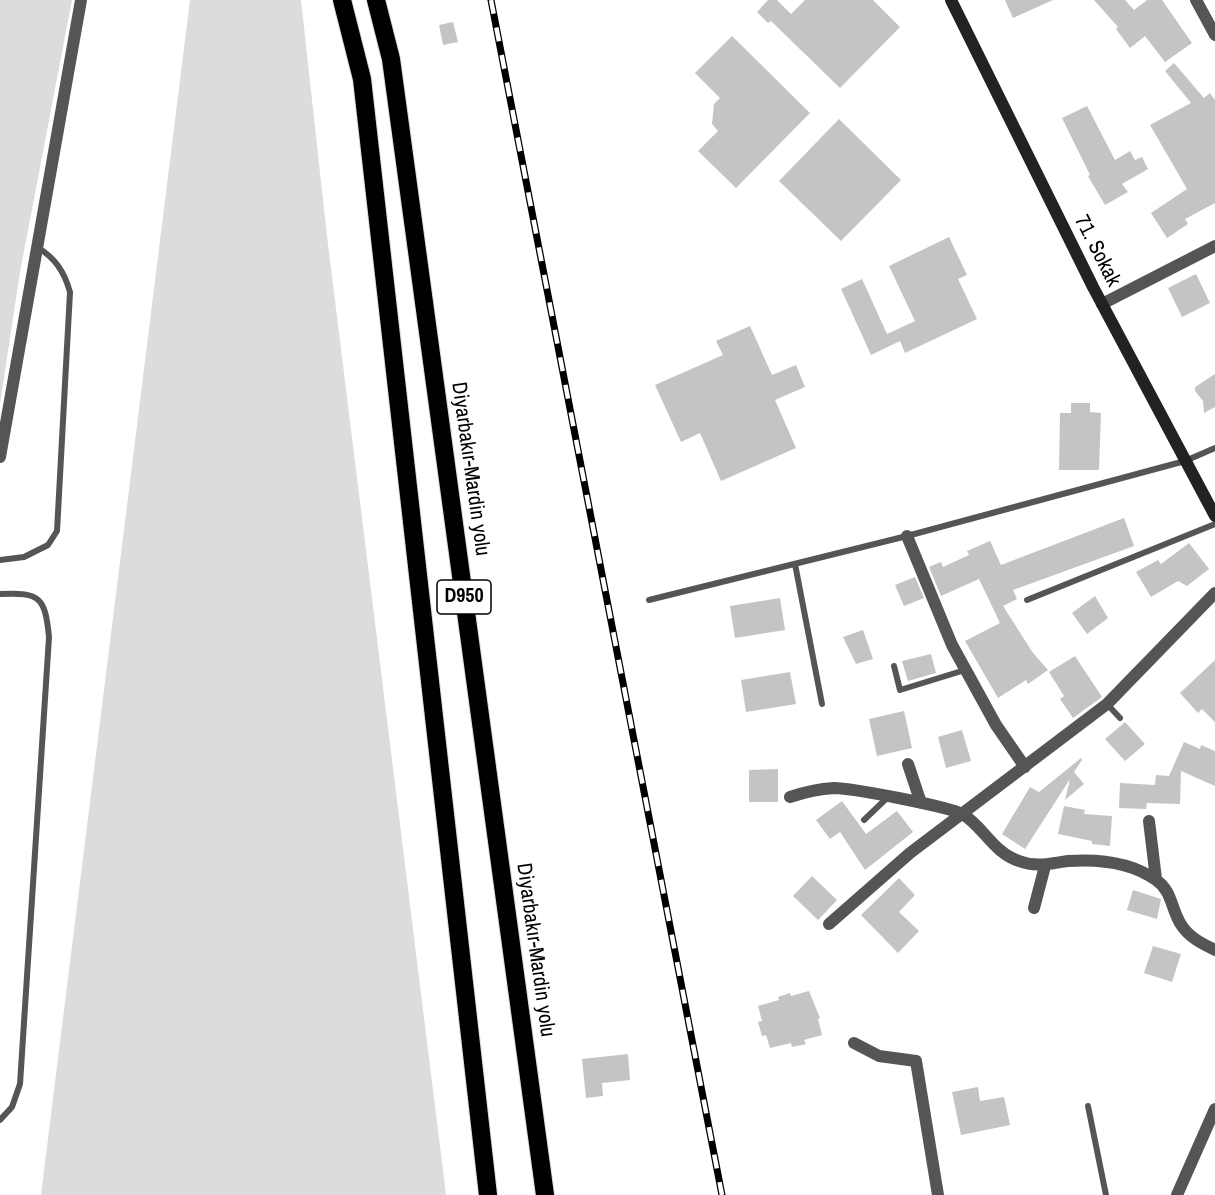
<!DOCTYPE html>
<meta charset="utf-8">
<style>
body{margin:0}
canvas{display:block;background:#fff}
</style>
<canvas width="1215" height="1195"></canvas>
<script>
const context = document.querySelector('canvas').getContext('2d');
context.lineJoin = 'round';
function fillPath(path, color) { context.fillStyle = color; context.fill(path, 'evenodd'); }
function stroke(path, color, width, dash) { context.strokeStyle = color; context.lineWidth = width; context.lineCap = dash ? 'butt' : 'round'; context.setLineDash(dash || []); context.stroke(path); }
function write(font, color, halo, rows, align = 'center') {
  context.font = font + ' "Archivo Narrow",sans-serif'; context.lineWidth = 6; context.setLineDash([]); context.textBaseline = 'middle'; context.strokeStyle = halo; context.fillStyle = color; for (const [text, x, y, turn = 0] of rows) {
    context.save(); context.translate(x, y); context.rotate((+turn || 0) * Math.PI / 180); context.textAlign = isNaN(turn) ? turn : align; if (halo) context.strokeText(text, 0, 0); context.fillText(text, 0, 0); context.restore();
  }
}
fillPath(new Path2D(`
 M0 0H72L20 272 0 404Z
 M190 0H301L327 236 446 1195H41Z`), '#dcdcdc');
fillPath(new Path2D(`
 M768 0H777L791 14 805 0H873L900 27 840 88 771 21 768 23 757 12Z
 M1005 0H1053L1013 18Z
 M1094 0H1125L1134 10 1147 0H1162L1192 43 1165 62 1145 36 1130 48 1116 29 1118 27Z
 M453 22 458 42 443 45 439 25Z
 M732 36 810 113 736 188 698 151 718 131 712 124 714 104 720 98 695 73Z
 M1174 63 1204 98 1210 93 1215 100V203L1185 219 1188 224 1167 238 1151 213 1187 189 1150 125 1191 103 1165 71Z
 M1087 106 1115 160 1130 151 1135 160 1142 157 1148 169 1122 184 1128 192 1105 205 1088 176 1090 175 1062 118Z
 M839 119 901 180 841 241 779 181Z
 M949 237 967 275 958 279 977 319 905 353 900 341 871 355 841 289 862 279 887 334 915 321 889 266Z
 M1196 274 1210 303 1182 317 1168 288Z
 M750 326 772 375 796 365 805 387 775 400 796 448 721 481 700 433 681 442 655 385 723 355 716 341Z
 M1215 374V407L1204 413 1203 401 1195 391V387Z
 M1071 403H1090V412L1101 413 1099 470H1059L1060 413H1071Z
 M1124 518 1134 546 1013 590 1017 599 1003 606 1033 653 1048 670 1028 684 1026 680 998 698 965 641 1000 623 979 579 941 596 929 567 941 562 943 567 969 555 967 551 990 541 1001 565Z
 M1189 543 1209 569 1187 586 1178 581 1151 597 1136 572 1158 560 1161 564Z
 M915 577 924 598 904 606 895 585Z
 M1095 596 1108 618 1087 634 1072 613Z
 M780 598 785 630 735 638 730 606Z
 M863 630 873 659 856 664 843 637Z
 M931 654 936 673 908 681 902 661Z
 M1075 656 1102 697 1073 718 1060 699 1064 696 1049 672Z
 M1215 660V722L1202 709 1198 713 1180 693Z
 M790 672 796 704 746 712 741 680Z
 M904 711 912 748 877 756 869 719Z
 M1125 722 1145 744 1125 761 1105 739Z
 M962 730 971 761 946 768 938 737Z
 M1184 742 1200 749 1201 745 1215 751V786L1181 771 1180 804 1147 803 1146 809 1119 808 1120 783 1155 785 1156 775 1169 776Z
 M1081 758 1082 760 1074 772 1084 784 1065 800 1070 779 1025 849 1002 834 1030 787 1039 792Z
 M778 769V802H749V770Z
 M842 801 866 834 897 811 913 832 865 870 840 832 830 839 816 820Z
 M1064 806 1085 810 1084 814 1112 816 1110 846 1092 844V841L1058 834Z
 M812 876 837 900 818 920 793 896Z
 M899 878 915 895 899 912 919 931 898 953 861 915Z
 M1133 890 1161 899 1157 919 1127 910Z
 M1153 946 1181 954 1172 982 1144 973Z
 M809 991 820 1018 818 1019 822 1035 804 1040 806 1044 792 1047 791 1043 770 1048 766 1035 762 1036 758 1022 762 1021 758 1006 779 1000 778 997 790 993 791 996Z
 M628 1054 630 1080 602 1083 603 1096 586 1098 582 1059Z
 M978 1087 980 1101 1004 1097 1010 1125 961 1135 952 1092Z`), '#c4c4c4');
const highway = new Path2D(`
 M342 0 362 79 488 1195
 M376 0 391 59 545 1195`);
stroke(highway, '#dbdbdb', 20);
stroke(new Path2D(`
 M0 560 24 557 48 545 57 531 70 292C64 271 55 258 37 247
 M795 564 822 704
 M0 594C41 592 45 598 49 637L20 1084 12 1107 0 1120
 M649 600 907 536 1185 461 1215 448
 M1027 600 1215 524
 M894 666 900 690 965 670
 M1107 704 1120 718
 M864 820 888 797
 M1088 1106 1106 1195`), '#555', 6);
stroke(new Path2D(`
 M1196 0 1215 35
 M1102 304 1215 246
 M0 457 81 0
 M907 536 952 645 996 725 1025 767
 M908 764 921 803
 M790 797C805 792 818 789 834 788 851 788 952 807 964 815 984 828 994 853 1019 861 1037 868 1051 863 1068 861 1097 859 1131 862 1156 880 1173 891 1171 911 1182 926 1190 938 1203 944 1215 950
 M1149 821 1156 879
 M1034 908 1045 866
 M829 924 910 853 1107 704 1215 593
 M854 1043 879 1056 916 1061 938 1195
 M1177 1195 1215 1109`), '#555', 12);
stroke(new Path2D(`
 M951 0 1093 287 1215 516`), '#222', 12);
stroke(highway, '#000', 18);
const rail = new Path2D(`
 M491 0 722 1195`);
stroke(rail, '#000', 7);
stroke(rail, '#fff', 4.5, [14]);
for (const [x, y, w] of [
 [464,597,54]
]) { const box = new Path2D(); box.roundRect(x - w / 2, y - 17, w, 34, 4.5); context.fillStyle = '#fff'; context.fill(box); stroke(box, '#000', 1.5); }
write('bold 20px', '#000', null, [
 ["D950",464,597]
]);
write('21px', '#000', '#fff', [
 ["71. Sokak",1097,251,63],
 ["Diyarbakır-Mardin yolu",470,469,82],
 ["Diyarbakır-Mardin yolu",535,950,82]
]);
</script>
